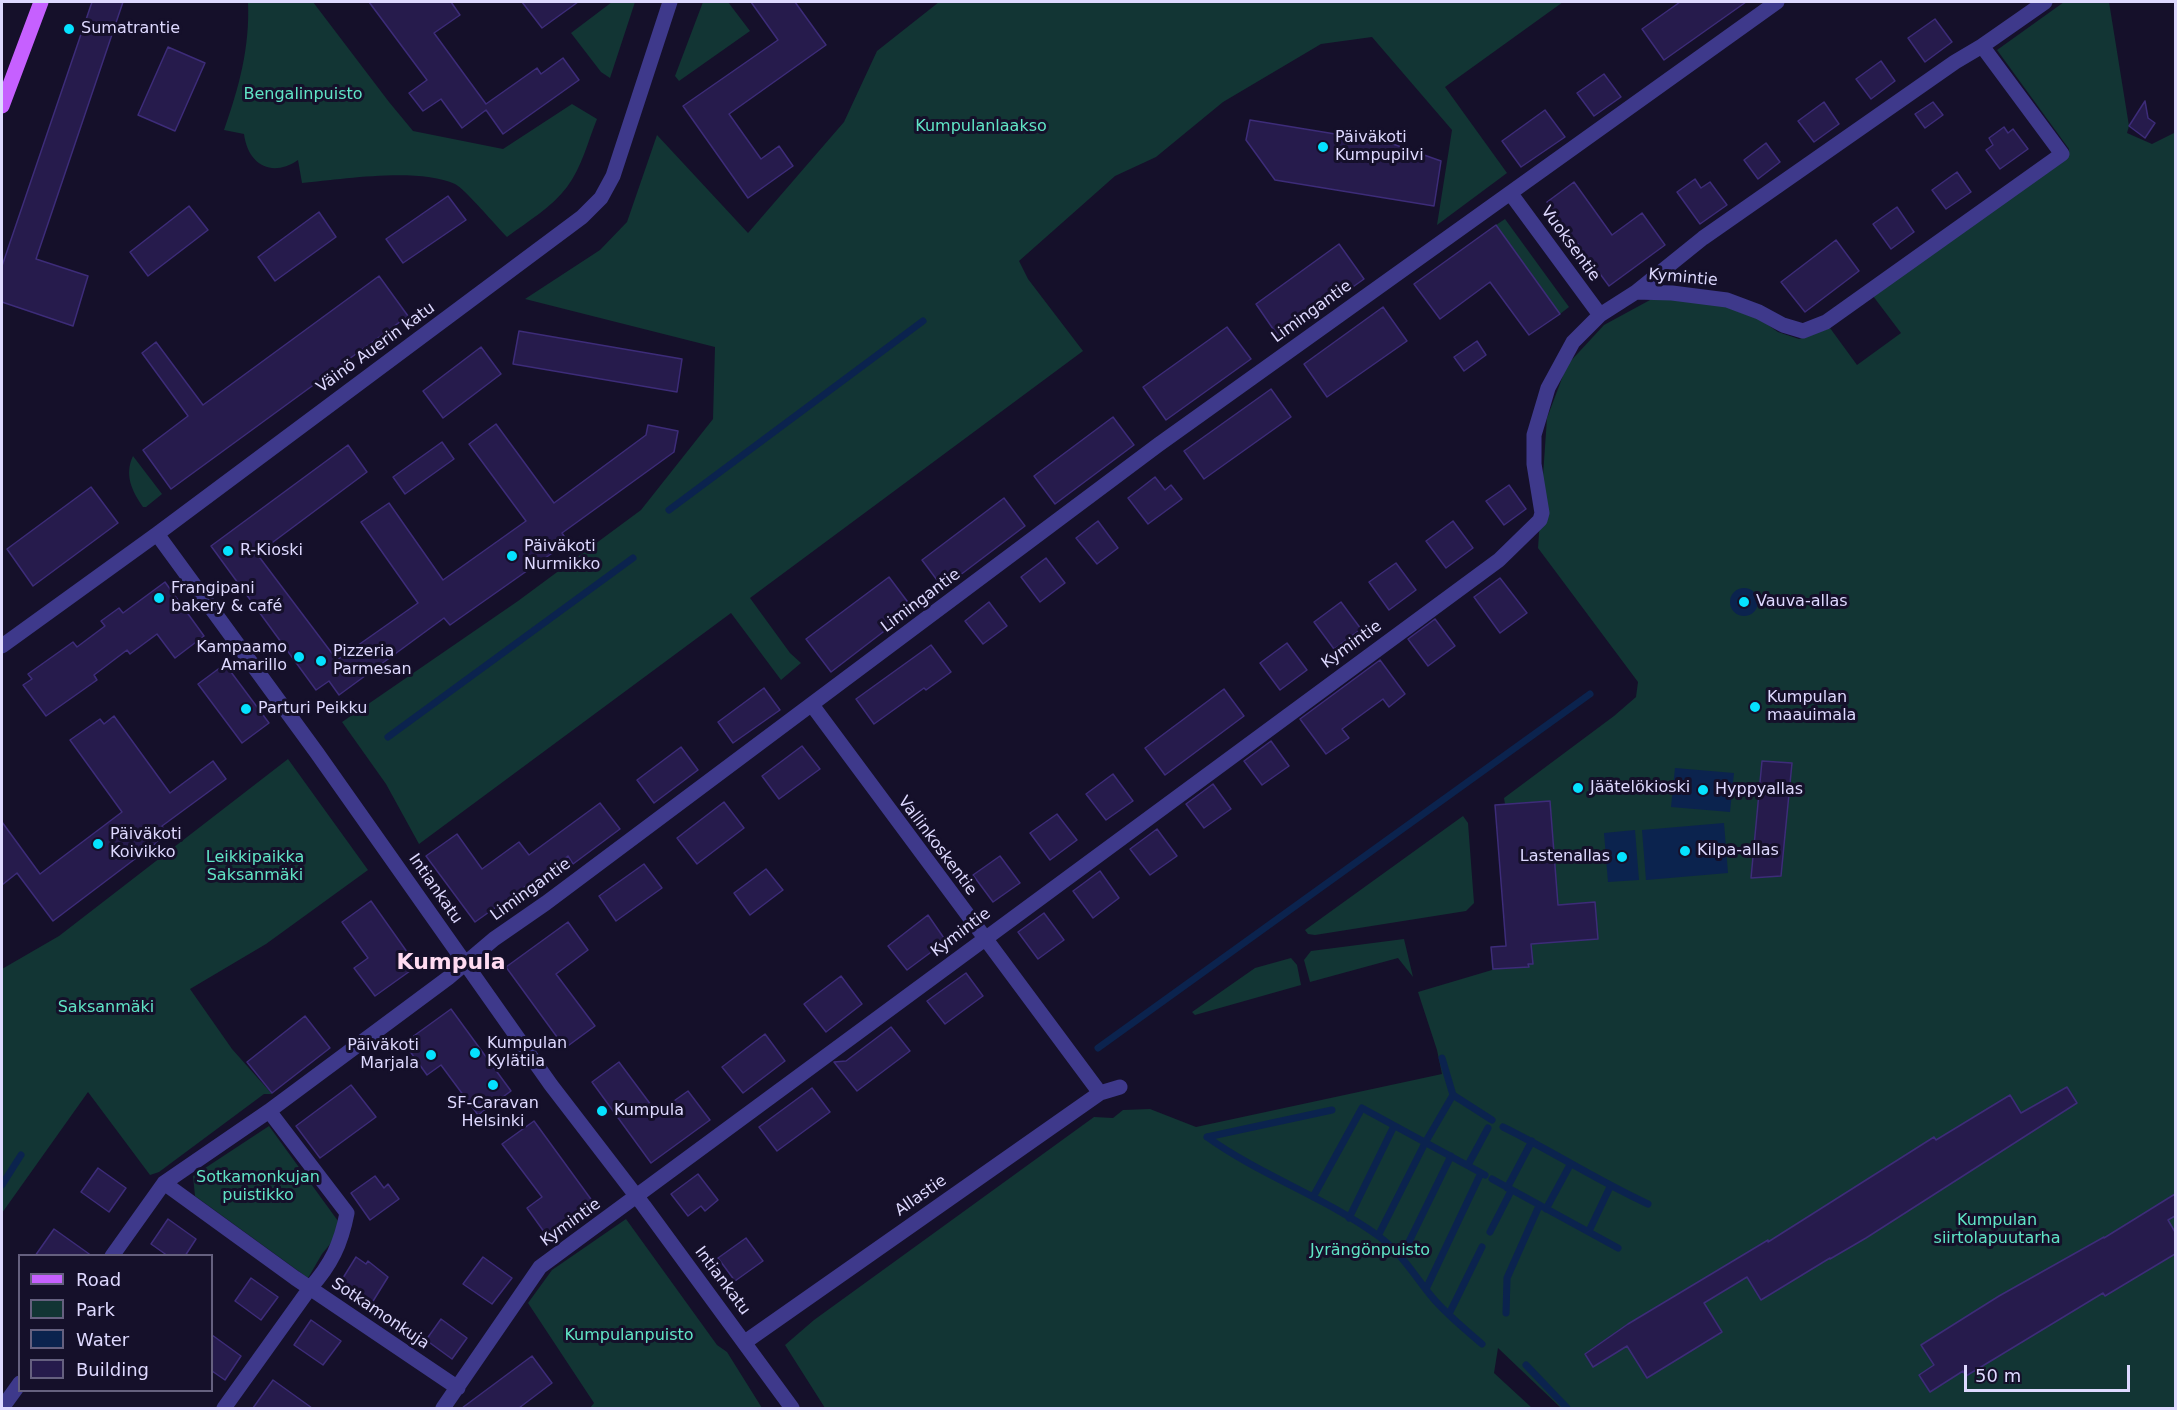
<!DOCTYPE html>
<meta charset="utf-8">
<style>
body{margin:0}
#map{position:relative;width:2177px;height:1410px;overflow:hidden;background:#15102a;font-family:"DejaVu Sans",sans-serif}
canvas{display:block}
.frame{position:absolute;inset:0;border:3px solid #ded9ff;pointer-events:none}
.legend{position:absolute;left:18px;top:1254px;width:195px;height:138px;box-sizing:border-box;background:#15102a;border:2px solid #65607f;margin:0;padding:8px 10px;list-style:none;font-size:18px;color:#ded9ff}
.legend li{display:flex;align-items:center;gap:12px;height:30px}
.legend b{width:30px;border:2px solid #65607f}
.scale{position:absolute;left:1964px;top:1365px;width:166px;height:27px;box-sizing:border-box;border:3px solid #ded9ff;border-top:0;padding-left:8px;font-size:18px;line-height:21px;white-space:nowrap;color:#ded9ff;-webkit-text-stroke:4px #15102a;paint-order:stroke}
</style>
<div id="map">
<canvas width="2177" height="1410"></canvas>
<div class="frame"></div>
<ul class="legend">
<li><b style="height:8px;background:#c660ff"></b>Road</li>
<li><b style="height:16px;background:#123534"></b>Park</li>
<li><b style="height:16px;background:#0b234e"></b>Water</li>
<li><b style="height:16px;background:#261b4c"></b>Building</li>
</ul>
<div class="scale">50 m</div>
</div>
<script>
const context = document.querySelector('canvas').getContext('2d');
context.lineJoin = 'round';
function fillPath(path, color) { context.fillStyle = color; context.fill(path, 'evenodd'); }
function stroke(path, color, width, dash) { context.strokeStyle = color; context.lineWidth = width; context.lineCap = dash ? 'butt' : 'round'; context.setLineDash(dash || []); context.stroke(path); }
function write(font, color, halo, rows, align = 'center') {
  context.font = font + ' "DejaVu Sans",sans-serif'; context.lineWidth = 6; context.setLineDash([]); context.textBaseline = 'middle'; context.strokeStyle = halo; context.fillStyle = color; for (const [text, x, y, turn = 0] of rows) {
    context.save(); context.translate(x, y); context.rotate((+turn || 0) * Math.PI / 180); context.textAlign = isNaN(turn) ? turn : align; if (halo) context.strokeText(text, 0, 0); context.fillText(text, 0, 0); context.restore();
  }
}
fillPath(new Path2D(`
 M248 2H313L389 102 413 131 503 149 572 104 597 119C588 141 582 167 567 187 552 207 527 222 507 237 497 227 464 188 455 184 419 167 342 179 302 183L298 160C272 178 248 165 244 134L224 130C239 88 250 47 248 2Z
 M612 2H635L610 78 601 72 571 33Z
 M703 2H728L750 31 679 81 675 76Z
 M939 2H1563L1445 87 1507 173 1437 225 1452 130 1372 37 1321 44 1223 102 1156 157 1115 176 1019 261 1028 279 1083 351 750 598 790 653 801 663 781 680 731 613 419 844 386 784 342 722 518 601 641 510 713 419 715 347 525 299 600 250 627 222 657 135 748 233 844 122 877 51Z
 M2064 2H2109L2129 126 2127 133 2152 144 2176 132 2175 1408H1561L1498 1348 1494 1373 1532 1408H825L785 1345 814 1320 1094 1117 1113 1118 1123 1110 1150 1109 1196 1127 1442 1074 1437 1050 1418 992 1492 970 1491 947 1506 946 1495 805 1505 804 1504 798 1614 716 1636 697 1638 682 1538 548 1547 418 1567 365 1604 325 1650 300 1665 298 1721 305 1761 320 1778 332 1799 339 1830 328 1857 365 1901 333 1873 296 2066 159 2069 149 1997 50Z
 M1505 219 1569 307 1560 314 1496 225Z
 M133 456 162 494 146 507H143C132 491 124 475 133 456Z
 M288 759 368 870 266 944 190 989 232 1049 272 1094H264L159 1172 150 1175 88 1092 2 1213V969L59 936Z
 M1463 816 1468 823 1474 903 1466 911 1315 935 1308 934 1305 930Z
 M1404 939 1413 977 1398 958 1310 982 1304 960 1311 951Z
 M1291 958 1297 965 1301 985 1195 1015 1192 1012 1255 968Z
 M269 1126 338 1221 335 1238 322 1254 308 1278 195 1196 193 1176Z
 M626 1219 717 1345 727 1352 762 1408H590L594 1403 528 1303 552 1270Z`), '#123534');
fillPath(new Path2D(`
 M1730 602a14 14 0 1 1 28 0a14 14 0 1 1-28 0Z
 M1675 768 1734 773 1730 812 1671 807Z
 M1724 823 1728 873 1646 880 1642 830Z
 M1635 830 1639 880 1608 882 1604 833Z`), '#0b234e');
stroke(new Path2D(`
 M669 510 923 321
 M388 737 633 558
 M1098 1048 1590 694
 M1453 1095 1492 1120
 M1503 1127C1552 1151 1598 1181 1648 1204
 M1207 1137C1260 1175 1324 1197 1377 1235 1401 1252 1414 1275 1432 1297 1446 1314 1465 1329 1482 1344
 M1207 1137 1332 1110
 M1468 1165 1488 1128
 M1492 1179 1618 1248
 M2 1185 21 1155
 M1507 1188 1532 1141
 M1313 1197 1362 1108 1485 1175
 M1546 1209 1570 1165
 M1349 1218 1394 1126
 M1589 1231 1610 1187
 M1490 1232 1511 1191
 M1378 1236 1425 1143 1453 1095 1442 1058
 M1402 1256 1451 1156
 M1426 1289 1481 1173
 M1506 1313 1507 1278 1539 1206
 M1449 1314 1482 1247
 M1526 1365 1567 1408`), '#0b234e', 7);
const building = new Path2D(`
 M92 2H123L36 259 88 276 73 326 2 302V266Z
 M369 2H451L460 15 434 33 486 104 537 68 541 74 563 58 579 80 503 134 486 110 462 128 441 99 423 111 409 93 427 80Z
 M522 2H578L542 28Z
 M751 2H795L826 45 729 114 761 159 779 146 793 166 748 198 683 106 778 40Z
 M1680 2H1746L1664 60 1642 29Z
 M1935 19 1952 42 1925 62 1908 38Z
 M168 47 205 63 175 131 138 115Z
 M1881 61 1895 81 1871 99 1856 79Z
 M1604 74 1621 97 1594 116 1577 93Z
 M2145 101 2148 118 2155 123 2145 138 2129 126Z
 M1824 102 1839 124 1814 142 1798 121Z
 M1933 102 1943 115 1925 128 1915 114Z
 M1545 110 1565 137 1521 167 1502 141Z
 M1250 120 1390 143 1441 161 1434 206 1275 180 1246 140Z
 M2004 127 2008 133 2013 129 2028 149 2000 169 1986 150 1993 145 1989 138Z
 M1766 143 1780 162 1758 179 1744 160Z
 M1957 172 1971 192 1946 209 1932 190Z
 M1695 179 1701 188 1710 182 1727 205 1700 224 1677 192Z
 M1574 182 1612 235 1642 213 1665 245 1609 286 1547 202Z
 M448 196 466 220 403 263 386 239Z
 M189 206 208 230 148 276 130 252Z
 M1897 207 1914 232 1891 249 1873 224Z
 M319 212 336 237 275 281 258 257Z
 M1496 225 1560 314 1529 335 1490 282 1440 319 1414 284Z
 M1836 240 1859 271 1805 312 1781 282Z
 M1339 244 1364 279 1280 339 1256 304Z
 M379 276 408 316 171 489 143 450 188 416 142 353 156 342 203 405Z
 M1383 307 1407 341 1327 397 1304 364Z
 M1227 327 1251 359 1166 420 1143 387Z
 M519 331 682 359 677 392 513 364Z
 M1477 341 1486 355 1464 371 1454 357Z
 M481 347 501 374 443 418 423 391Z
 M1271 389 1291 417 1204 479 1184 451Z
 M1113 417 1134 445 1055 504 1034 476Z
 M496 424 554 503 646 435 648 425 678 431 674 452 562 533 568 542 450 625 444 618 339 695 329 681 316 690 211 546 348 445 367 472 257 554 337 660 418 603 361 522 389 503 443 580 526 521 469 444Z
 M442 442 454 459 405 494 393 477Z
 M1155 477 1165 490 1171 485 1182 499 1148 524 1128 498Z
 M1509 485 1526 509 1504 525 1486 501Z
 M91 487 118 523 33 586 7 549Z
 M1004 498 1025 526 943 588 922 560Z
 M1098 521 1118 548 1097 564 1076 538Z
 M1453 521 1473 548 1446 568 1426 541Z
 M1046 558 1065 583 1040 602 1021 577Z
 M1396 563 1416 590 1389 610 1369 582Z
 M889 577 913 609 831 672 806 639Z
 M1500 578 1527 613 1500 633 1474 597Z
 M165 582 204 636 175 658 157 634 130 654 127 650 94 675 97 680 46 716 23 685 32 679 28 674 73 642 77 647 105 626 101 621 119 608 123 613Z
 M989 602 1007 626 983 644 965 621Z
 M1341 602 1361 629 1334 649 1314 622Z
 M1435 619 1455 646 1428 666 1408 639Z
 M1287 643 1307 670 1280 690 1260 663Z
 M931 645 951 672 926 690 924 688 874 724 856 699Z
 M1380 660 1405 694 1389 707 1383 699 1346 726 1342 729 1349 738 1326 754 1300 719Z
 M225 664 269 723 242 743 198 684Z
 M764 688 780 710 733 743 718 722Z
 M1224 689 1244 716 1165 775 1145 748Z
 M114 716 170 793 213 761 226 779 162 826 168 834 53 921 17 873 2 885V822L40 874 122 812 70 740 100 719 104 724Z
 M1271 741 1289 766 1262 785 1244 761Z
 M802 746 820 769 779 799 762 776Z
 M681 747 698 770 654 803 637 780Z
 M1762 761 1792 763 1781 876 1751 878Z
 M1113 774 1133 801 1106 820 1086 794Z
 M1213 784 1231 809 1204 828 1186 804Z
 M1550 801 1558 905 1595 902 1598 939 1531 944 1533 964H1528L1529 967 1493 969 1491 947 1506 946 1495 805Z
 M724 802 744 828 697 864 677 838Z
 M600 803 620 829 573 864 568 856 475 922 426 856 457 834 482 869 519 842 529 855Z
 M1057 814 1077 840 1050 860 1030 833Z
 M1157 829 1177 856 1150 875 1130 849Z
 M1000 856 1020 883 993 902 973 875Z
 M644 864 662 888 616 921 599 896Z
 M766 869 783 890 750 915 734 893Z
 M1100 871 1119 898 1093 918 1073 891Z
 M371 901 417 966 375 996 354 968 368 958 342 922Z
 M1044 913 1064 940 1038 959 1018 932Z
 M928 915 946 941 907 970 888 946Z
 M568 922 588 950 556 974 595 1026 565 1048 506 967Z
 M966 973 983 996 945 1024 927 1001Z
 M841 976 862 1004 826 1032 804 1004Z
 M451 1009 511 1091 478 1115 441 1065 427 1075 404 1043Z
 M305 1016 330 1048 272 1093 247 1062Z
 M891 1027 910 1051 857 1091 834 1062 846 1061Z
 M765 1034 785 1061 743 1093 722 1067Z
 M619 1062 657 1113 688 1091 710 1120 651 1163 592 1082Z
 M351 1085 376 1117 320 1158 296 1126Z
 M2067 1087 2077 1103 1866 1238 1830 1259V1258L1761 1300 1747 1277 1704 1303 1722 1332 1647 1378 1627 1346 1593 1367 1585 1354 1628 1324 1768 1240V1242L1934 1137 1936 1140 2010 1095 2021 1113Z
 M812 1088 830 1112 777 1151 759 1127Z
 M534 1121 593 1202 547 1236 527 1208 542 1197 502 1144Z
 M98 1168 126 1188 109 1212 81 1192Z
 M698 1174 718 1200 705 1211 701 1206 688 1216 671 1194Z
 M375 1176 384 1188 388 1184 399 1199 370 1220 351 1193Z
 M2175 1194V1216L2168 1220 2175 1232V1254L2105 1296 2103 1293 1966 1376 1963 1371 1930 1392 1919 1375 1934 1365 1921 1345 1999 1296 2104 1237V1238Z
 M168 1219 196 1239 185 1256H168L151 1244Z
 M54 1229 92 1256H35Z
 M746 1238 763 1261 735 1281 718 1258Z
 M356 1257 366 1264 368 1261 388 1277 370 1306 338 1286Z
 M483 1257 512 1278 492 1304 463 1284Z
 M251 1278 278 1297 261 1320 235 1301Z
 M441 1319 467 1338 452 1359 426 1340Z
 M311 1320 341 1341 323 1365 294 1345Z
 M212 1335 241 1356 225 1380 212 1371Z
 M532 1356 552 1383 519 1408H462Z
 M273 1380 312 1408H253Z`);
fillPath(building, '#261b4c');
stroke(building, '#3d2c79', 1.5);
stroke(new Path2D(`
 M1511 194 1600 315
 M1636 292 1672 293 1727 300 1759 312 1783 325 1803 331 1826 322 2062 154 1982 46 2045 2
 M157 534 317 753 551 1085 644 1206 792 1408
 M2 646 157 534 582 217 601 198 613 176 670 2
 M812 705 1100 1093
 M164 1183 295 1278 458 1388
 M112 1256 164 1183 269 1111 448 978 494 939 546 903 1158 445 1777 2
 M745 1342 1100 1093 1120 1087
 M2 1408 20 1383
 M224 1408 310 1288C331 1265 341 1244 347 1213L269 1111
 M443 1408 540 1267 1499 560 1540 520 1542 513 1534 464V435L1548 388 1573 342 1600 315 1636 292 1703 238 1955 62 1982 46`), '#3e398b', 15);
stroke(new Path2D(`
 M2 106 41 2`), '#c660ff', 15);
for (const [x, y, r, color] of [
 [69,29,6,"#05e2ff"],
 [1323,147,6,"#05e2ff"],
 [228,551,6,"#05e2ff"],
 [512,556,6,"#05e2ff"],
 [159,598,6,"#05e2ff"],
 [1744,602,6,"#05e2ff"],
 [299,657,6,"#05e2ff"],
 [321,661,6,"#05e2ff"],
 [1755,707,6,"#05e2ff"],
 [246,709,6,"#05e2ff"],
 [1578,788,6,"#05e2ff"],
 [1703,790,6,"#05e2ff"],
 [98,844,6,"#05e2ff"],
 [1685,851,6,"#05e2ff"],
 [1622,857,6,"#05e2ff"],
 [475,1053,6,"#05e2ff"],
 [431,1055,6,"#05e2ff"],
 [493,1085,6,"#05e2ff"],
 [602,1111,6,"#05e2ff"]
]) { const dot = new Path2D(); dot.arc(x, y, r, 0, 2 * Math.PI); context.fillStyle = color; context.fill(dot); stroke(dot, '#15102a', 2); }
write('16px', '#ded9ff', '#15102a', [
 ["Sumatrantie",81,29],
 ["Päiväkoti",1335,138],
 ["Kumpupilvi",1335,156],
 ["Päiväkoti",524,547],
 ["Nurmikko",524,565],
 ["R-Kioski",240,551],
 ["Frangipani",171,589],
 ["bakery & café",171,607],
 ["Vauva-allas",1756,602],
 ["Kampaamo",287,648,"right"],
 ["Amarillo",287,666,"right"],
 ["Pizzeria",333,652],
 ["Parmesan",333,670],
 ["Kumpulan",1767,698],
 ["maauimala",1767,716],
 ["Parturi Peikku",258,709],
 ["Jäätelökioski",1590,788],
 ["Hyppyallas",1715,790],
 ["Päiväkoti",110,835],
 ["Koivikko",110,853],
 ["Kilpa-allas",1697,851],
 ["Lastenallas",1610,857,"right"],
 ["Kumpulan",487,1044],
 ["Kylätila",487,1062],
 ["Päiväkoti",419,1046,"right"],
 ["Marjala",419,1064,"right"],
 ["SF-Caravan",493,1104,"center"],
 ["Helsinki",493,1122,"center"],
 ["Kumpula",614,1111]
], 'left');
write('16px', '#60e5c6', '#15102a', [
 ["Bengalinpuisto",303,95],
 ["Kumpulanlaakso",981,127],
 ["Leikkipaikka",255,858],
 ["Saksanmäki",255,876],
 ["Saksanmäki",106,1008],
 ["Sotkamonkujan",258,1178],
 ["puistikko",258,1196],
 ["Kumpulan",1997,1221],
 ["siirtolapuutarha",1997,1239],
 ["Jyrängönpuisto",1370,1251],
 ["Kumpulanpuisto",629,1336]
]);
write('16px', '#ded9ff', '#15102a', [
 ["Vuoksentie",1570,244,54],
 ["Kymintie",1683,278,5],
 ["Limingantie",1312,312,-36],
 ["Väinö Auerin katu",376,348,-36],
 ["Limingantie",921,601,-37],
 ["Kymintie",1352,645,-36],
 ["Vallinkoskentie",937,846,53],
 ["Intiankatu",435,889,55],
 ["Limingantie",531,890,-36],
 ["Kymintie",961,933,-37],
 ["Allastie",921,1196,-35],
 ["Kymintie",571,1223,-36],
 ["Intiankatu",722,1281,53],
 ["Sotkamonkuja",380,1314,34]
]);
write('bold 22px', '#ffdbf1', '#15102a', [
 ["Kumpula",451,963]
]);
</script>
